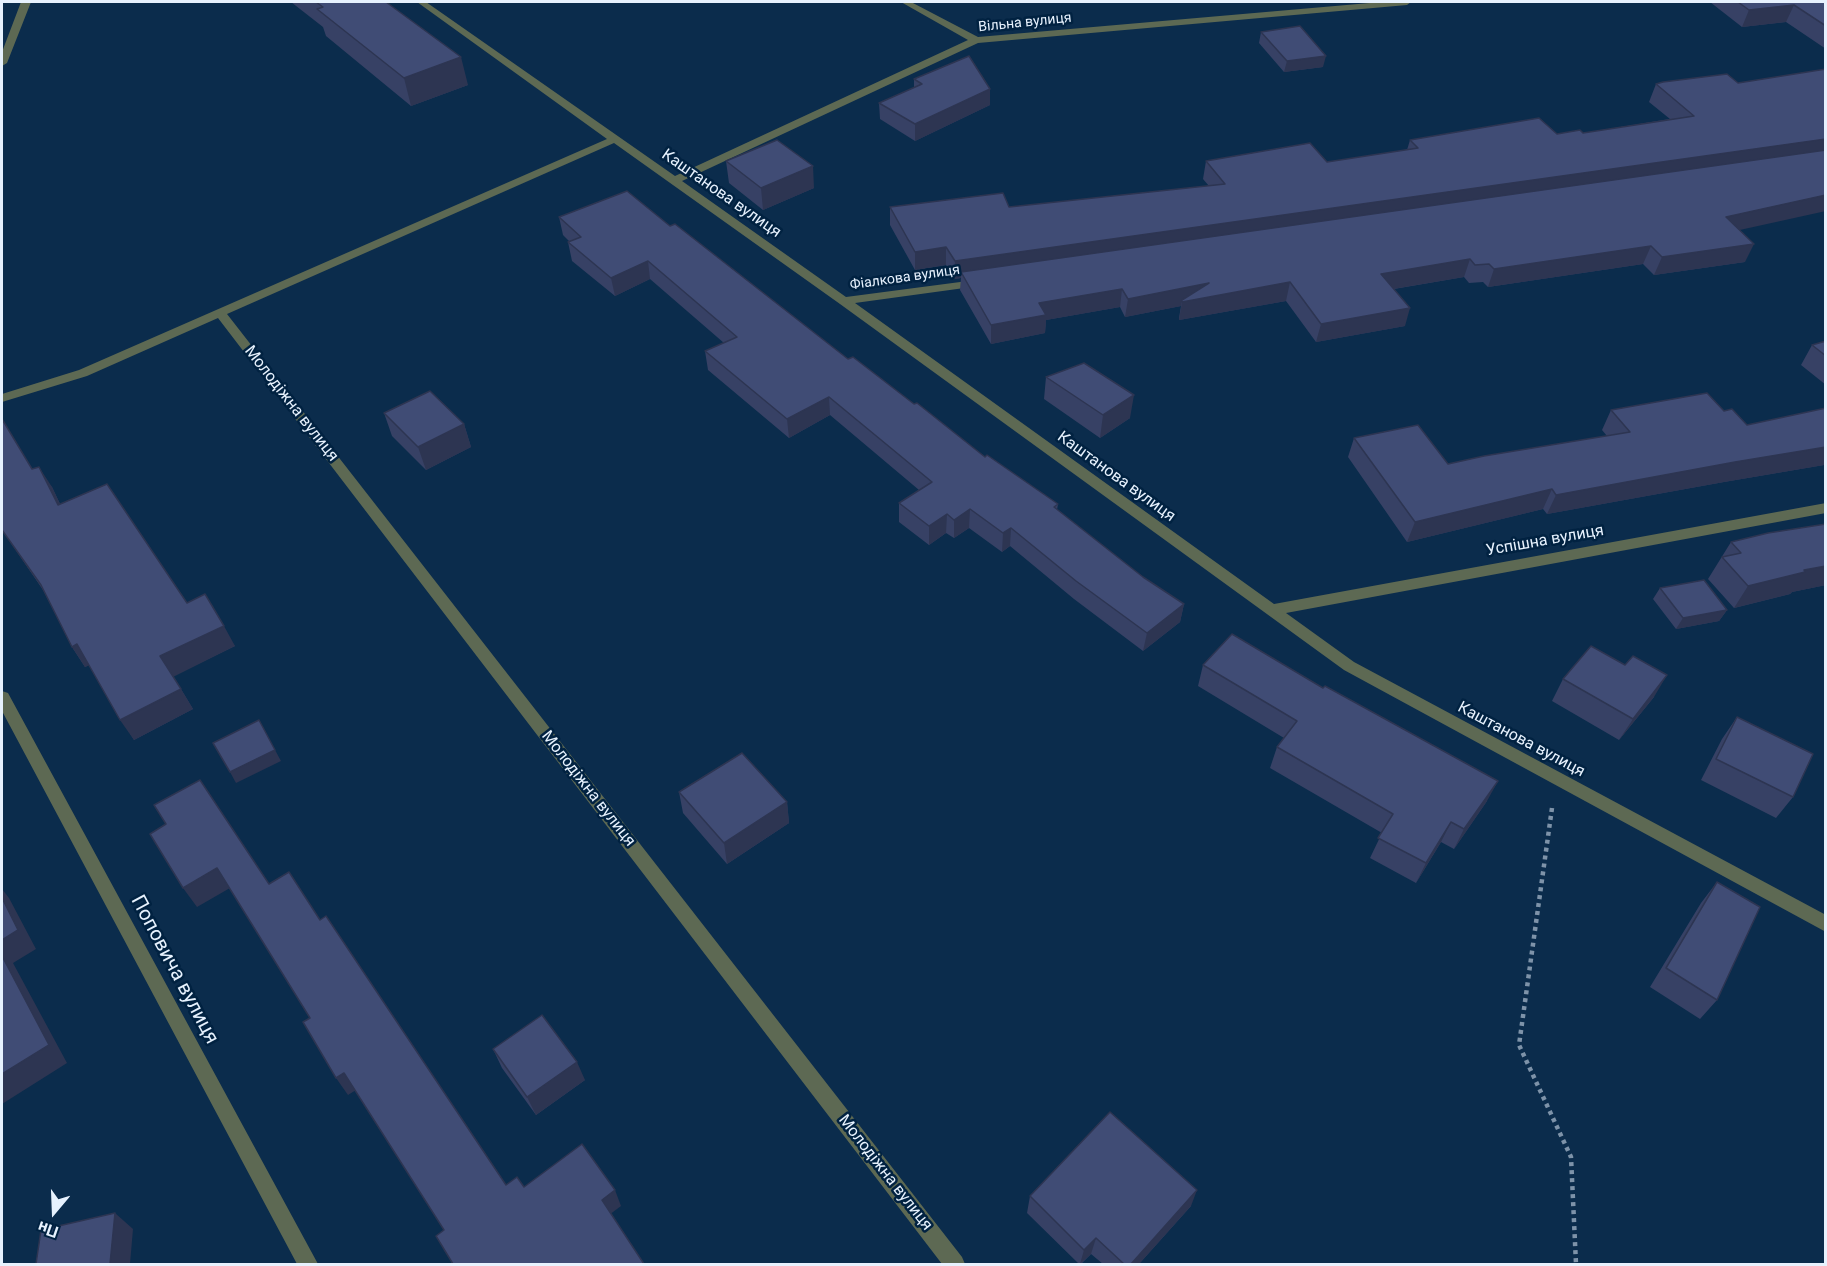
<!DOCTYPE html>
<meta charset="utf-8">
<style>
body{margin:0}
#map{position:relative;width:1827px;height:1266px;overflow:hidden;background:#0b2c4c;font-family:Roboto,sans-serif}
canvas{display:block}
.frame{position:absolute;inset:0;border:3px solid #e7f2fe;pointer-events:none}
.north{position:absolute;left:24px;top:1182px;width:60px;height:60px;-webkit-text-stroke:4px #012241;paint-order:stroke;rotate:199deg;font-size:16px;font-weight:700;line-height:24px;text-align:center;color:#e7f2fe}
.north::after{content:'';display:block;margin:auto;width:21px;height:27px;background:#e7f2fe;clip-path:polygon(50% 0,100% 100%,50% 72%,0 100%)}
</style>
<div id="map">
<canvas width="1827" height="1266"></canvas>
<div class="frame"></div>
<div class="north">Пн</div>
</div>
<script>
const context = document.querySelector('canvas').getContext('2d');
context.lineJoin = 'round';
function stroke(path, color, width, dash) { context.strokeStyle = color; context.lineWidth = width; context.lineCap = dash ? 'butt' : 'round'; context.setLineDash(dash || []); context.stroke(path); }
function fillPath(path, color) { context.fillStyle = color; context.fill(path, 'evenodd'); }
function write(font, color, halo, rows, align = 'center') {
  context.font = font + ' Roboto,sans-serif'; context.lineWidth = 5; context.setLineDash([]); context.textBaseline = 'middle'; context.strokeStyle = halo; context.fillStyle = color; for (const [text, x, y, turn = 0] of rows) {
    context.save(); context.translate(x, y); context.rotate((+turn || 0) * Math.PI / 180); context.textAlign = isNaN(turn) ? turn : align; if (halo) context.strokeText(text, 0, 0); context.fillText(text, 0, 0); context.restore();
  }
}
stroke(new Path2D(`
 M1552 808 1519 1045 1571 1157 1576 1264`), '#7e93a9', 4.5, [4, 4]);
fillPath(new Path2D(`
 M21 2H31L7 63 2 66V52Z
 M417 2H426L675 176 968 40 901 2H911L978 37 1381 2H1411L1407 5 978 43 682 181 846 297 983 279 985 282 979 286 855 303 1274 604 1826 503V513L1286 613 1354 662 1826 915V932L1344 670 840 304 614 143 227 314 962 1257 965 1264H942L218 318 87 376 2 402V394L79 370 607 139Z
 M2 691 8 693 318 1264H297L2 711Z`), '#5d6953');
fillPath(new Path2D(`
 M291 2H386L468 85 411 106 326 36 323 27Z
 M1710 2H1826V49L1786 22 1742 27Z
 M1261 32 1323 67 1284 72 1259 43Z
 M1727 74 1740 230 1745 262 1654 275 1643 264 1488 287 1483 282 1469 283 1464 277 1394 289 1405 326 1316 342 1286 301 1179 320V318L1181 306 1125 317 1120 307 1046 320 1045 333 991 344 960 290 961 278 954 279 946 265 915 270 890 225V207H1009L1209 186 1203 179 1206 161 1327 162 1407 150 1410 140 1583 133 1670 119 1649 102 1656 84Z
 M914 79 990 89V105L915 141 880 119 879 103 914 88Z
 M726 161 814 188 763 210 729 183Z
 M559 217 670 226 848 359 914 404 985 457 1058 504 1057 510 1143 577 1184 604 1180 622 1143 651 1074 599 1010 546 1002 552 969 528 954 538 946 533 929 545 899 522V503L919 490 830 415 789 438 708 370 705 351 724 343 650 279 615 296 572 261 568 242H570L563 235Z
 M1826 341V385L1801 365 1812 345Z
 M1046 377 1130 418 1100 438 1044 399Z
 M1826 408V466L1824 465 1724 482 1547 514 1543 509 1407 542 1348 457 1354 438 1448 464 1607 436 1602 430 1611 410 1724 411 1747 425Z
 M384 413 464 424 471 447 426 470 392 436Z
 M32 469 52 487 60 504 187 603 235 646 173 676 193 709 134 740 89 665 85 667 72 647 43 590 2 530Z
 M1826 524V585L1792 592 1790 594 1734 608 1708 579 1731 542Z
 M1660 588 1727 610 1719 621 1676 629 1653 599Z
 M1203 665 1487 801 1454 849 1441 842 1416 883 1370 858 1382 833 1270 768 1277 747 1284 738 1198 686Z
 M1563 679 1654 697 1619 740 1552 701Z
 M1737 717 1793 797 1776 818 1701 780 1722 739Z
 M679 792 787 802 789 823 727 864 683 813Z
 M1717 882V1000L1700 1019 1650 987 1701 903Z
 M493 1049 585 1080 536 1115 502 1068Z
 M1030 1196 1191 1206 1139 1264H1103L1091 1254 1081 1264H1079L1027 1213Z`), '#374165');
fillPath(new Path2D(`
 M1794 5 1786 22 1742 27 1749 10Z
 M1326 56 1323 67 1284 72 1287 61Z
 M461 57 468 85 411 106 404 78Z
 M990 89V105L915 141V124Z
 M1826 139V156L961 272V278L954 279 955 261Z
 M813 166 814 188 763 210 761 188Z
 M1826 195V211L1717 235 1726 217Z
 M1754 244 1745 262 1654 275 1662 257Z
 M1651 246 1643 264 1488 287 1494 269Z
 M946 247V265L915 270V252Z
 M1470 259 1464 277 1375 292 1381 274Z
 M648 261 650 279 615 296 611 278Z
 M1290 282 1286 301 1179 320 1182 302V300L1181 306 1125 317 1128 299 1209 283Z
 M1122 289 1120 307 1046 320 1045 333 991 344V325L1039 303Z
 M1410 308 1405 326 1316 342 1321 324Z
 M1134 395 1130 418 1100 438 1103 415Z
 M829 397 830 415 789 438 787 419Z
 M464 424 471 447 426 470 418 447Z
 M1826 447V463L1824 465 1724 482 1547 514 1556 495 1735 462Z
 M39 467 52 487 70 525 58 505Z
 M1552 489 1543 509 1407 542 1415 522Z
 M970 509 969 528 954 538V520Z
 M947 514 946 533 929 545V526Z
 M1011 528 1010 546 1002 552 1003 533Z
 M1826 566V585L1792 592 1790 594 1734 608 1748 586 1804 570Z
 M1184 604 1180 622 1143 651 1147 633Z
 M1727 610 1719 621 1676 629 1683 618Z
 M224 626 235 646 173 677 160 656Z
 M77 644 90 665 85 667 72 647Z
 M1667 675 1654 697 1619 740 1633 719Z
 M181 689 193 709 134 740 120 720Z
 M275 750 281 761 236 783 230 772Z
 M1498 781 1487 801 1454 849 1464 829Z
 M787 802 789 823 727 864 724 843Z
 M1451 822 1441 842 1416 883 1426 863Z
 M217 868 230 888 197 907 183 888Z
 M2 889 9 898 36 949 13 963 67 1063 2 1104Z
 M577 1062 585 1080 536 1115 527 1097Z
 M344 1073 356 1090 348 1095 336 1078Z
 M615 1190 621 1206 609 1215 602 1200Z
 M1197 1190 1191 1206 1139 1264H1131Z
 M115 1213 133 1229 130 1264H110Z
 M1096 1238 1091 1254 1080 1264 1084 1250Z`), '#2d3552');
const building = new Path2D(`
 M316 2H386L461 57 404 78 317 9 323 7Z
 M1738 2H1826V26L1794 5 1749 10Z
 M1300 26 1326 56 1287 61 1261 32Z
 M969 56 990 89 915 124 879 103 922 84 914 79Z
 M1826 69V139L955 261 946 247 915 252 890 207 1003 193 1009 207 1225 184 1206 161 1310 143 1327 162 1418 148 1410 140 1539 118 1557 134 1580 130 1583 133 1694 116 1656 84 1663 82 1727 74 1738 83Z
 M777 140 813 166 761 188 726 161Z
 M1826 150V195L1726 217 1754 244 1662 257 1651 246 1494 269 1489 264 1475 265 1470 259 1381 274 1410 308 1321 324 1290 282 1182 302V300L1209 283 1128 299 1122 289 1039 303 1046 315 991 325 961 272Z
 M627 191 670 226 675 224 848 359 853 357 914 404 917 403 985 457 987 455 1058 504 1054 507 1143 577 1184 604 1147 633 1076 581 1011 528 1003 533 970 509 954 520 947 514 929 526 899 503 932 482 829 397 787 419 705 351 737 337 648 261 611 278 568 242 581 237 559 217Z
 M1826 341V356L1812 345Z
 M1084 363 1134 395 1103 415 1046 377Z
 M430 391 464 424 418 447 384 413Z
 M1707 393 1724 411 1732 409 1747 425 1826 408V447L1735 462 1556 495 1552 489 1415 522 1354 438 1418 425 1448 464 1484 456 1630 432 1611 410Z
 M2 419 32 469 39 467 58 505 107 484 187 603 205 594 224 626 160 656 181 689 120 720 77 644 72 647 41 585 2 530Z
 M1826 524V566L1804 570 1805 572 1748 586 1722 557 1741 553 1731 542 1768 533Z
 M1704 580 1727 610 1683 618 1660 588Z
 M1232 634 1323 688 1325 686 1498 781 1464 829 1451 822 1426 863 1378 838 1393 814 1277 747 1297 721 1203 665Z
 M1591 646 1625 665 1633 656 1667 675 1633 719 1563 679Z
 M1737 717 1813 754 1793 797 1716 759Z
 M259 720 275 750 230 772 213 743Z
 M742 753 787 802 724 843 679 792Z
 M200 780 269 884 289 872 320 920 326 916 506 1185 517 1177 524 1187 582 1144 615 1190 602 1200 644 1264H453L436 1236 444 1230 344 1073 336 1078 303 1022 310 1018 217 868 183 888 150 834 166 824 154 805Z
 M1717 882 1760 907 1717 1000 1666 968Z
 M2 898 18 930 2 940Z
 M2 956 49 1045 2 1074Z
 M542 1015 577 1062 527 1097 493 1049Z
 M1110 1112 1197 1190 1131 1264H1124L1096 1238 1084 1250 1030 1196Z
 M115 1213 110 1264H36L41 1230Z`);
fillPath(building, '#404c75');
stroke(building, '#2d3552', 1.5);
write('14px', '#e7f2fe', '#012241', [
 ["Вільна вулиця",1025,23,-6],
 ["Фіалкова вулиця",905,278,-8]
]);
write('16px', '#e7f2fe', '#012241', [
 ["Каштанова вулиця",721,194,35],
 ["Молодіжна вулиця",291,404,52],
 ["Каштанова вулиця",1116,477,36],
 ["Успішна вулиця",1545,541,-10],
 ["Каштанова вулиця",1521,740,28],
 ["Молодіжна вулиця",588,789,52],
 ["Молодіжна вулиця",885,1173,52]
]);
write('20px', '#e7f2fe', '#012241', [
 ["Поповича вулиця",174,970,62]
]);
</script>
